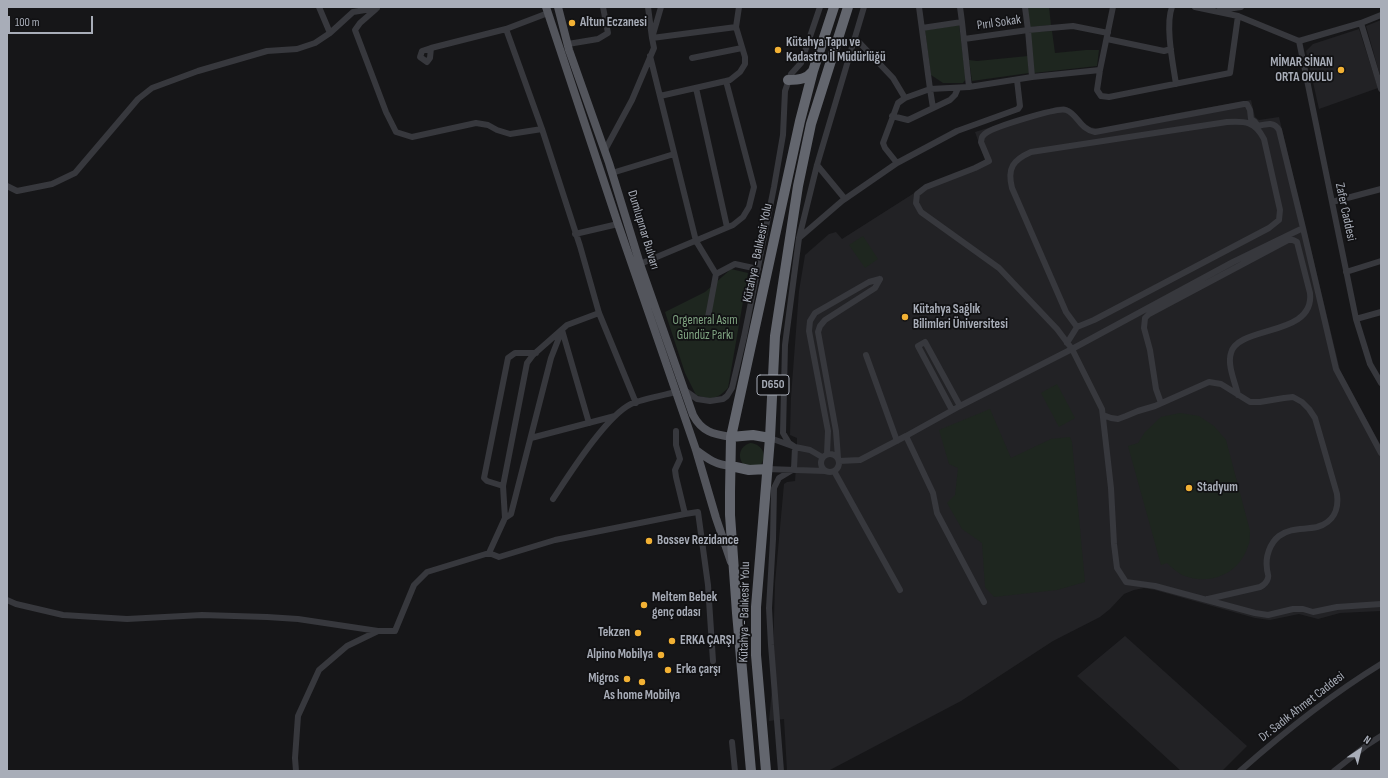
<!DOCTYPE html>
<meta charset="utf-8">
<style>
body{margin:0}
#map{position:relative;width:1388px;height:778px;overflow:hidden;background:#161618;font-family:"Sofia Sans Condensed",sans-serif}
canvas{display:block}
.frame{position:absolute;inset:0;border:8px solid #a8adb8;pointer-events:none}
.north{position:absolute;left:1340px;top:730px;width:40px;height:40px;-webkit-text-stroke:3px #111113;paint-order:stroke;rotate:35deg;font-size:11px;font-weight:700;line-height:16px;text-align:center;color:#a8adb8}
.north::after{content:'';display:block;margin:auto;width:14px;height:18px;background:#a8adb8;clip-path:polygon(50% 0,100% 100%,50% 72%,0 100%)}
.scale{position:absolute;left:8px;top:16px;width:85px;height:18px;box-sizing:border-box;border:2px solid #a8adb8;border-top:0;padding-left:5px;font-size:12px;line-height:14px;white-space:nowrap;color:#a8adb8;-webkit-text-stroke:3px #111113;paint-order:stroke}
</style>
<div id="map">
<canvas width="1388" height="778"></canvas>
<div class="frame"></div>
<div class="north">N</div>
<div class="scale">100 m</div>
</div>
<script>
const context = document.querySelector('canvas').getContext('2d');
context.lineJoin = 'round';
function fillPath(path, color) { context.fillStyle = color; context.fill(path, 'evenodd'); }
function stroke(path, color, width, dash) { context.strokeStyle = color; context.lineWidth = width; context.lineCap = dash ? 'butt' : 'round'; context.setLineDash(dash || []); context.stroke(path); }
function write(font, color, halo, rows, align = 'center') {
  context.font = font + ' "Sofia Sans Condensed",sans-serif'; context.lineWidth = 3.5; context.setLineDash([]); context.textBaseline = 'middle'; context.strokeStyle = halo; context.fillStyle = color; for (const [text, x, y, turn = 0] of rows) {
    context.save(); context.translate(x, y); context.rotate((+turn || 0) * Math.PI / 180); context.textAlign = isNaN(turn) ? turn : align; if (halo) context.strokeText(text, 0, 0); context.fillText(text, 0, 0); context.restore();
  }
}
fillPath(new Path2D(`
 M1381 20V79L1366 26Z
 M1359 29 1378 88 1319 109 1306 51 1313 44Z
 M1251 100 1255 117 1259 120 1279 117 1340 370 1381 446V611L1340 613 1318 619 1299 614 1270 620 1255 618 1155 590 1144 588 1134 590 1124 594 1110 609 1100 617 1053 641 961 701 828 771H787L784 719 769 721 772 689 775 583 784 484 787 482 795 481 797 452V438L790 435 791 397 799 291 805 255 829 234 836 232 842 239 930 183 968 169 985 160 975 132 1056 107 1064 106 1071 109 1083 122 1090 127 1099 129 1183 112Z
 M1125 636 1247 746 1222 771H1181L1077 676Z`), '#222225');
fillPath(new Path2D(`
 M1027 7H1049L1051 25 1030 27Z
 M959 25 966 79 963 83H943L931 75 925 30Z
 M1052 31 1055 53 1086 50H1099L1097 66 1034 73 1030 32Z
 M1028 56 1029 73 972 81 969 60 977 61Z
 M863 236 878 259 865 268 849 245Z
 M731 269 748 273 728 388C716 400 712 400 696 395L685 373 665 312 705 292Z
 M1057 384 1075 418 1059 427 1041 393Z
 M990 409 1011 458 1051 439 1070 437 1072 442 1085 582 1057 590 994 597 985 587 982 543 962 529 947 503 955 495 958 468 949 464 939 430Z
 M1180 413 1199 416 1214 426 1226 440 1250 531C1250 536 1250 542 1248 546 1239 575 1209 586 1182 575 1177 572 1171 567 1167 563L1161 565 1128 446 1138 443 1145 432 1161 417Z
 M750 443C764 444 768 458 759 467L743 464C737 456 740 446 750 443Z`), '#1e261f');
stroke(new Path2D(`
 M319 7 330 33
 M648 7 652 38 736 27 745 57V64L740 72 730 80 726 81 660 96
 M1025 7 1028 30 1032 77
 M1113 7 1100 70 1097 90 1101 96 1109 97 1230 73 1238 16
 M1172 7C1165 25 1173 64 1176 84
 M1195 7 1238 16 1299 41 1361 23 1381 15
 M376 9 360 23 355 30 386 112 396 132 412 137 476 123 488 125 497 130 510 134 542 129
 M1220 10 1241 7
 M962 22 969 87
 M1361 23 1381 89
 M736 27 739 7
 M922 28 962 22 960 7
 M506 29 542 129 580 246 599 313 636 403
 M856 39 893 78 905 98
 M964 39 1028 30 1073 26 1108 33
 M1107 39 1164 51 1171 49
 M1299 41 1356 319 1370 364 1381 383
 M568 44 598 39 608 33 603 7
 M431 48 430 58 427 62 420 57 422 51 431 48 506 29 548 13
 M650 56 696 241 716 274
 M692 58 742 48
 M696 88 727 227
 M933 108 930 89 969 87 1032 77 1100 70
 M892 116 908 120 950 100 955 95 958 88
 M605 150 632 100 654 48 652 38 661 7
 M897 163 885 148 883 143 898 103 905 98 930 89 919 7
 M817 165 845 199
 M612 173 674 154
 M7 186 17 191 52 184 75 173 138 99 152 88 198 71 267 51 297 49 315 43 330 33 353 12 377 8
 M1332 202 1381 189
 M575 234 618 224
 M799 238 842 201 897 163 957 131 1018 109 1020 106 1017 80
 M640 264 733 225 743 217 749 207 754 187 726 81
 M1346 272 1381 261
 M599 313 567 325 533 355 527 363 503 486 505 518 489 553 499 557 555 540 685 514 676 477 675 470 680 459 676 445V431
 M708 317 716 274 735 264 758 269
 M1356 319 1381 312
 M1067 343 1077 327 1094 320 1269 228 1279 220 1280 210 1264 139C1255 121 1245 121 1227 122L1031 152C1013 160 1007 168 1012 188L1066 312 1077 327
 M866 355 897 441
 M683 389 697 399 710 401 723 399 727 396 732 388 744 337 774 187 783 135 785 91 791 74 801 63 820 7
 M1161 403 1156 389 1150 350 1144 328 1145 318 1149 314 1288 240H1293L1297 242 1298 246 1310 293C1315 337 1238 325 1231 353 1227 365 1235 382 1238 395
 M952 410 918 346 925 342 960 406
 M1103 415 1111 418 1118 419 1126 416 1138 411 1155 406 1209 382 1221 384 1250 402H1260L1284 398 1293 397 1302 402 1309 409 1315 418 1337 494C1339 509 1334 522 1317 527 1304 530 1291 527 1279 536 1270 543 1265 557 1267 569 1267 572 1269 575 1268 578 1267 582 1264 585 1260 587L1208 599
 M906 436 933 493 937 513 984 602
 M531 438 615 416
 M770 438 795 447 810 450 822 457
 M1381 453 1336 369 1303 228 1279 130C1274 121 1266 124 1258 126L1255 122 1251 119 1250 110 1247 104H1244L1095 132C1079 129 1078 114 1066 110 1058 107 994 127 986 133 984 134 983 136 982 137L981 142 989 161 975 168 926 187 917 194 916 203 921 212 999 268 1057 329 1072 349 1102 409 1111 488 1114 544 1117 568 1126 582 1155 586 1255 613 1268 615 1293 609H1303L1313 612 1337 607 1381 604
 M821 463a9 9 0 1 1 18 0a9 9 0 1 1-18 0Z
 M827 454 828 431 809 331 810 321 815 313 869 282 880 279
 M838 458 836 431 818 332 820 326 825 320 875 288 880 279
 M839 461 860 460 906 436 960 406 1072 349 1233 262 1303 228
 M767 469 825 471
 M834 471 900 590
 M503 486 487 481 484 478 508 358 515 353H536
 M553 499C569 475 606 416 631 404 642 399 664 395 676 392
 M685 514 698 512 708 585 713 661
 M505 518 511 514 551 358 562 330 589 423
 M7 600 16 604 63 615 127 619 202 615 267 617 298 619 378 631
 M732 742 735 771
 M296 771 295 758 298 716 319 670 347 646 378 631H395L414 585 427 572 489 553
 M781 771 771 645 769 608 773 539 774 488 779 478 794 469 795 447 789 443 783 433 785 345 799 238 817 165 864 7
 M1240 771C1283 733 1332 694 1381 664
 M1334 771 1367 745 1381 736`), '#37383d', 6);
stroke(new Path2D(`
 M546 7 618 224 696 450 716 518 731 562
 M558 7 569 50 609 163 640 264 693 415C702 432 713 434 731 437
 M696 450C708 459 716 465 731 466`), '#53555c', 8);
stroke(new Path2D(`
 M788 80C799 80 807 79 813 71
 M731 437 753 435 770 438
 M731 466 749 470 767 469
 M751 771 737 613 730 515V492L731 437 800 121 813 71 834 7
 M766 771 756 655V607L770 438 775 336 798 186 811 124 848 7`), '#63666e', 10);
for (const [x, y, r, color] of [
 [572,23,4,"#f2b134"],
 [778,50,4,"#f2b134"],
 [1341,70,4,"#f2b134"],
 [905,317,4,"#f2b134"],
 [1189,488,4,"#f2b134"],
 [649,541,4,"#f2b134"],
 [644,605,4,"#f2b134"],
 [638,633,4,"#f2b134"],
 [672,641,4,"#f2b134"],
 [661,655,4,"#f2b134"],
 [668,670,4,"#f2b134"],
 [627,679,4,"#f2b134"],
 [642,682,4,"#f2b134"]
]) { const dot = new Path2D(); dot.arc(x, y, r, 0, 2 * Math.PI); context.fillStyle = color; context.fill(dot); stroke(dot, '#111113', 1.5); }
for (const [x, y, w] of [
 [773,385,32]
]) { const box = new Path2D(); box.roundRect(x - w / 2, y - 10, w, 20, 3); context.fillStyle = '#111113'; context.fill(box); stroke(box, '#a8adb8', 1); }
write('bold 12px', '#a8adb8', null, [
 ["D650",773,385]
]);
write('bold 13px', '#a8adb8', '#111113', [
 ["Altun Eczanesi",580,23],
 ["Kütahya Tapu ve",786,43],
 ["Kadastro İl Müdürlüğü",786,58],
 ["MİMAR SİNAN",1333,63,"right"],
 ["ORTA OKULU",1333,78,"right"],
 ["Kütahya Sağlık",913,310],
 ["Bilimleri Üniversitesi",913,325],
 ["Stadyum",1197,488],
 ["Bossev Rezidance",657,541],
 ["Meltem Bebek",652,598],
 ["genç odası",652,613],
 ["Tekzen",630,633,"right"],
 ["ERKA ÇARŞI",680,641],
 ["Alpino Mobilya",653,655,"right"],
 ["Erka çarşı",676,670],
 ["Migros",619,679,"right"],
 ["As home Mobilya",642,696,"center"]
], 'left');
write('13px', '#a8adb8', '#111113', [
 ["Pırıl Sokak",999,23,-8],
 ["Zafer Caddesi",1345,212,78],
 ["Dumlupınar Bulvarı",643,230,73],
 ["Kütahya - Balıkesir Yolu",758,253,-78],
 ["Kütahya - Balıkesir Yolu",745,612,-89],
 ["Dr. Sadık Ahmet Caddesi",1302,707,-38]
]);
write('13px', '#7fa381', '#111113', [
 ["Orgeneral Asım",705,321],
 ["Gündüz Parkı",705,336]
]);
</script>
